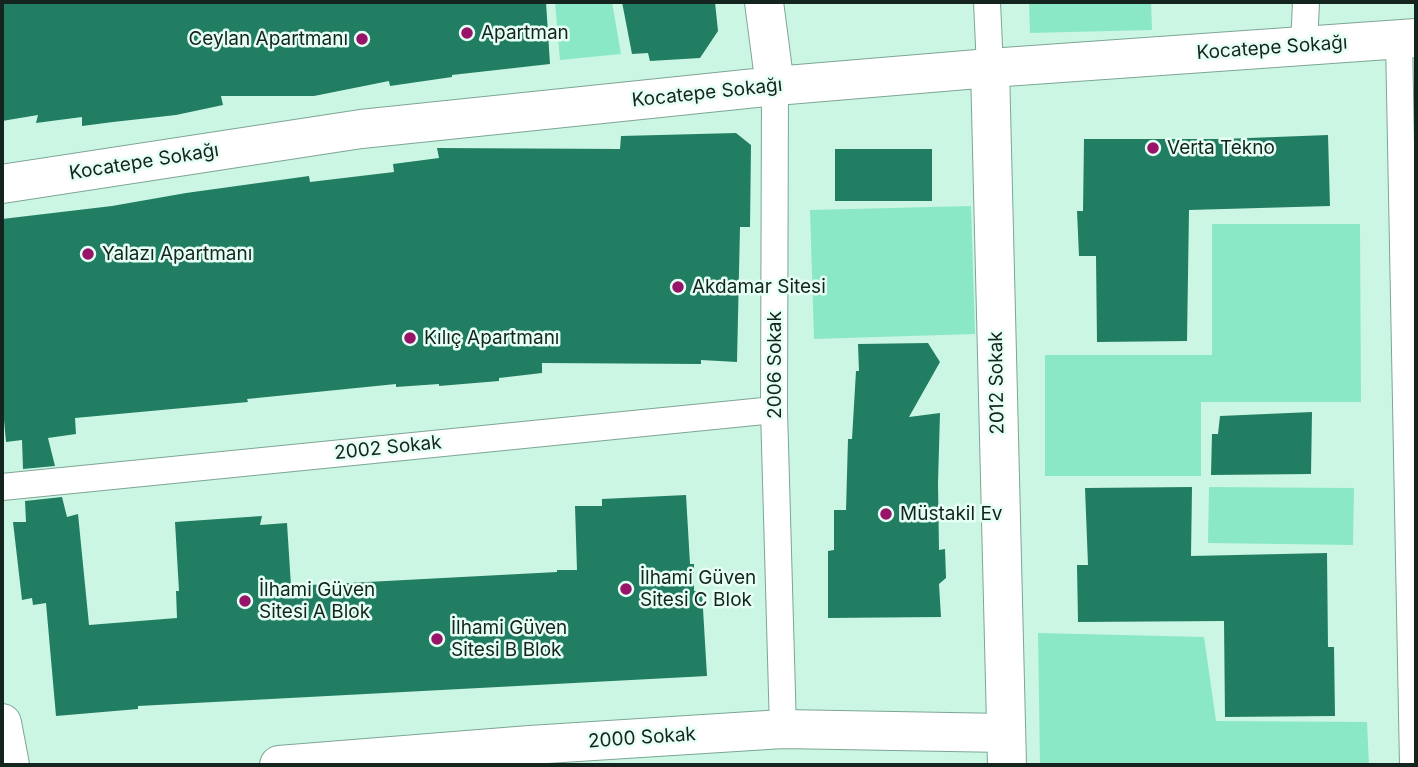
<!DOCTYPE html>
<meta charset="utf-8">
<style>
body{margin:0}
#map{position:relative;width:1418px;height:767px;overflow:hidden;background:#ccf6e4;font-family:Inter,sans-serif}
canvas{display:block}
.frame{position:absolute;inset:0;border:4px solid #14241e;pointer-events:none}
</style>
<div id="map">
<canvas width="1418" height="767"></canvas>
<div class="frame"></div>
</div>
<script>
const context = document.querySelector('canvas').getContext('2d');
context.lineJoin = 'round';
function fillPath(path, color) { context.fillStyle = color; context.fill(path, 'evenodd'); }
function stroke(path, color, width, dash) { context.strokeStyle = color; context.lineWidth = width; context.lineCap = dash ? 'butt' : 'round'; context.setLineDash(dash || []); context.stroke(path); }
function write(font, color, halo, rows, align = 'center') {
  context.font = font + ' Inter,sans-serif'; context.lineWidth = 5; context.setLineDash([]); context.textBaseline = 'middle'; context.strokeStyle = halo; context.fillStyle = color; for (const [text, x, y, turn = 0] of rows) {
    context.save(); context.translate(x, y); context.rotate((+turn || 0) * Math.PI / 180); context.textAlign = isNaN(turn) ? turn : align; if (halo) context.strokeText(text, 0, 0); context.fillText(text, 0, 0); context.restore();
  }
}
fillPath(new Path2D(`
 M555 2H612L621 54 560 60Z
 M1029 2H1151L1152 30 1030 33Z
 M971 206 975 334 814 339 810 210Z
 M1212 224H1360L1361 402H1201V476H1045V355H1212Z
 M1209 487 1354 488 1353 545 1208 543Z
 M1038 633 1204 637 1216 721 1367 722 1369 765H1040Z`), '#8be8c6');
fillPath(new Path2D(`
 M2 2H546L550 64 452 75V77L390 86 389 81 314 96H221L223 105 176 115 113 122 82 126V117L36 123 38 115 2 121Z
 M622 2H715L718 31 700 58 650 61 648 53 632 54Z
 M736 133 751 145 750 227H740L737 362 701 360V364L542 363V373L499 378V381L439 386V384L396 387V384L247 399 248 402 75 418 76 434 48 438 55 466 23 469 22 440 6 442 2 398V219L112 206 186 193 309 176 310 182 394 172 393 164 439 158 437 148 620 149 621 136Z
 M1328 135 1330 206 1189 210 1187 341 1097 342 1096 256H1079L1077 211H1083L1084 139H1222Z
 M835 149H932V201H835Z
 M928 343 940 362 909 417 940 413 938 483 939 550 945 549 946 578 939 584 941 617 828 618V551L834 550V510H846L848 439H852L856 371H859L858 344Z
 M1312 412 1311 474 1211 475 1212 434H1218L1220 416Z
 M1192 487 1191 556 1327 553 1328 647H1334L1335 716 1225 717 1224 621 1078 622 1077 565H1088L1085 488Z
 M686 495 690 564H694V591L702 592 707 676 138 706V709L56 716 46 603 33 605 32 598 22 600 13 522H26L25 501 62 497 67 517 78 514 89 625 177 618 176 591H179L175 522 262 516 260 525 287 523 291 586 557 572V570H577L575 506H602V499Z`), '#227e62');
const lane = new Path2D(`
 M987 2 990 68
 M1399 40 1413 765
 M1304 46 1306 2
 M775 86 774 410 783 729
 M2 487 774 410`);
const street = new Path2D(`
 M764 2 775 86
 M990 68 1007 765
 M2 184 361 129 775 86 990 68 1416 38
 M2 723 10 765
 M279 765 530 745 783 729 1005 733`);
stroke(lane, '#7da595', 28);
stroke(street, '#7da595', 40);
stroke(lane, '#fff', 26);
stroke(street, '#fff', 38);
for (const [x, y, r, color] of [
 [467,33,7,"#981469"],
 [362,39,7,"#981469"],
 [1153,148,7,"#981469"],
 [88,254,7,"#981469"],
 [678,287,7,"#981469"],
 [410,338,7,"#981469"],
 [886,514,7,"#981469"],
 [626,589,7,"#981469"],
 [245,601,7,"#981469"],
 [437,639,7,"#981469"]
]) { const dot = new Path2D(); dot.arc(x, y, r, 0, 2 * Math.PI); context.fillStyle = color; context.fill(dot); stroke(dot, '#e6fff4', 2.5); }
write('19px', '#14241e', '#e6fff4', [
 ["Apartman",481,33],
 ["Ceylan Apartmanı",348,39,"right"],
 ["Verta Tekno",1167,148],
 ["Yalazı Apartmanı",102,254],
 ["Akdamar Sitesi",692,287],
 ["Kılıç Apartmanı",424,338],
 ["Müstakil Ev",900,514],
 ["İlhami Güven",640,578],
 ["Sitesi C Blok",640,600],
 ["İlhami Güven",259,590],
 ["Sitesi A Blok",259,612],
 ["İlhami Güven",451,628],
 ["Sitesi B Blok",451,650]
], 'left');
write('19px', '#14241e', '#e6fff4', [
 ["Kocatepe Sokağı",1272,48,-4],
 ["Kocatepe Sokağı",707,93,-6],
 ["Kocatepe Sokağı",144,162,-9],
 ["2006 Sokak",775,365,-90],
 ["2012 Sokak",997,383,-91],
 ["2002 Sokak",388,448,-6],
 ["2000 Sokak",642,738,-4]
]);
</script>
